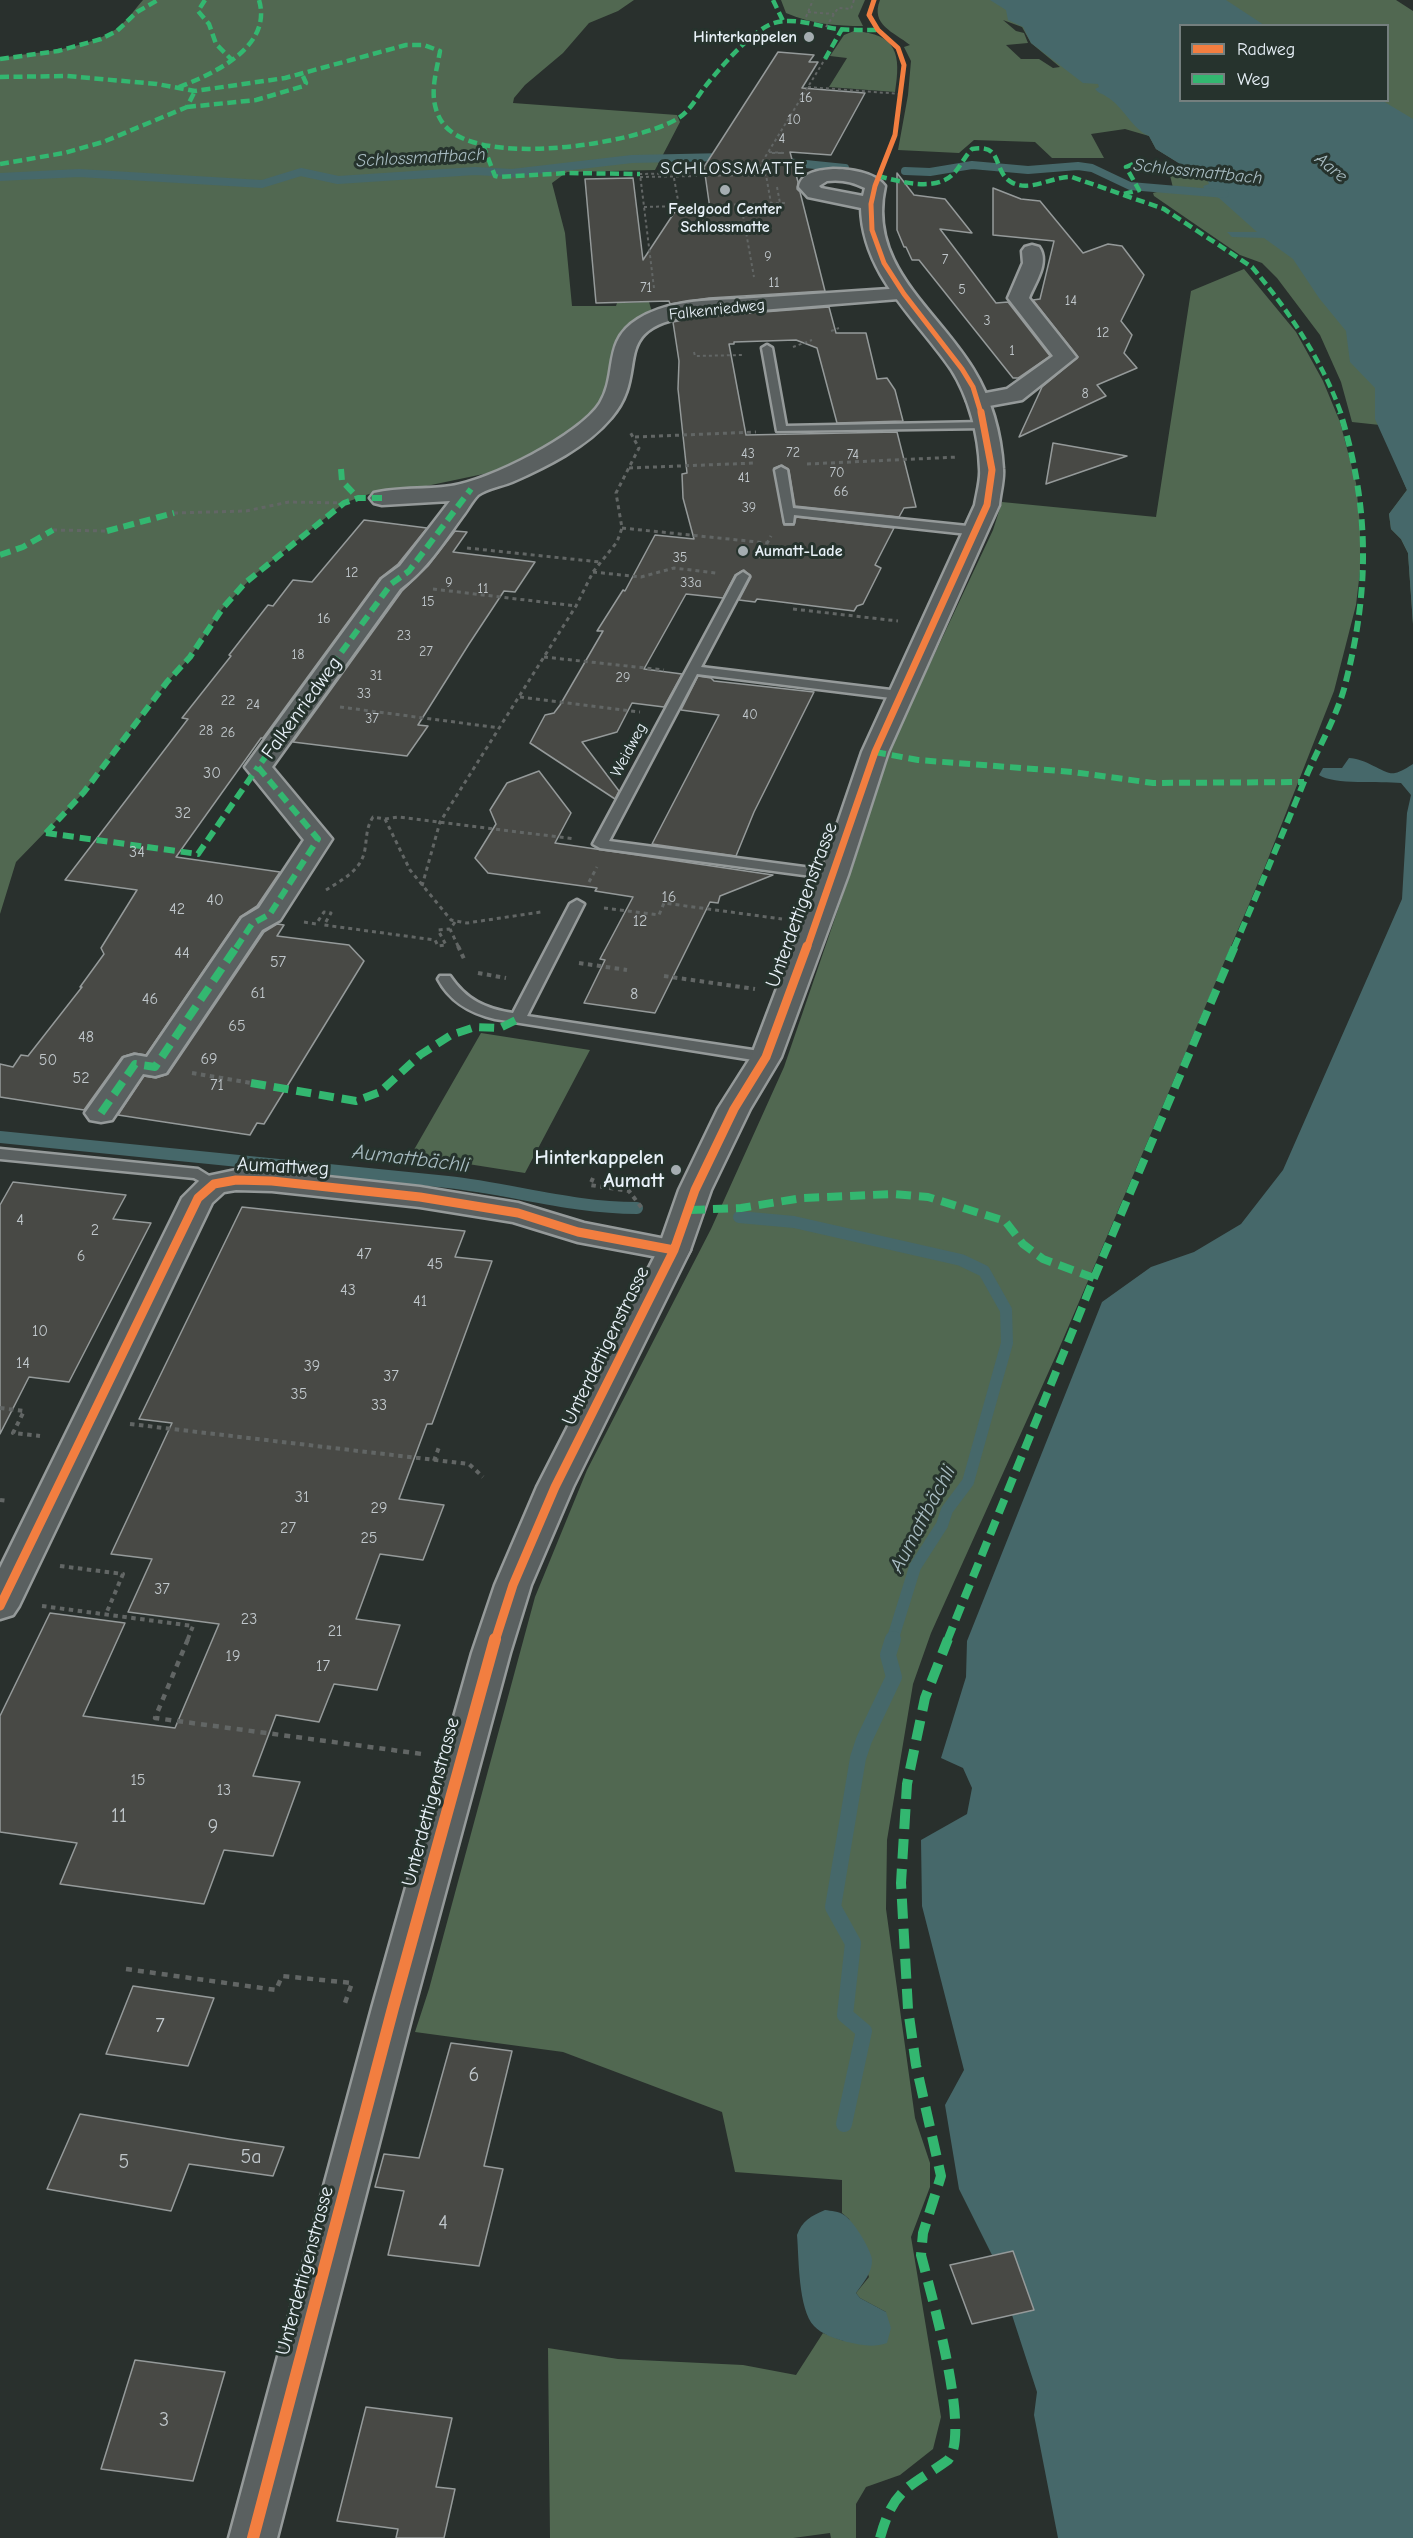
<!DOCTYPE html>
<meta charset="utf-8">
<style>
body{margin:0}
#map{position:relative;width:1413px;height:2538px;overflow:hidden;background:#29302d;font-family:"Comic Neue",sans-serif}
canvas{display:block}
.legend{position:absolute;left:1179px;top:24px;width:210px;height:78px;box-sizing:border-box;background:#26332d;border:2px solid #747f7e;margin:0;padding:8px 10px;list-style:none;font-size:18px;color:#e8f1f8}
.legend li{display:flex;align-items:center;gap:12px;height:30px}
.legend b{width:30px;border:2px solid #747f7e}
</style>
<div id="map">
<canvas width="1413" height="2538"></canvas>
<ul class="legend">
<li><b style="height:8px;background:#f27e40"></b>Radweg</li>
<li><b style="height:8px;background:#33b770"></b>Weg</li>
</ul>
</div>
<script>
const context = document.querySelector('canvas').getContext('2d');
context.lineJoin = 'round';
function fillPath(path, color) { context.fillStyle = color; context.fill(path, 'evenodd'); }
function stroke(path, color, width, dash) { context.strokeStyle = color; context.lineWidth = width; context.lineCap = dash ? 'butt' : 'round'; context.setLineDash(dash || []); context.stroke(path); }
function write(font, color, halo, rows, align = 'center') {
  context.font = font + ' "Comic Neue",sans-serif'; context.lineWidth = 6; context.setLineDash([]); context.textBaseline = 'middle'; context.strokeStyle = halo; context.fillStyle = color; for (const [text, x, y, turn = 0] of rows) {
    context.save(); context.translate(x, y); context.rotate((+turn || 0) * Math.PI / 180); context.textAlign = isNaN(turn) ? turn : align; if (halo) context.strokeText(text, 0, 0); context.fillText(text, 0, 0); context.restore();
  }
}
fillPath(new Path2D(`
 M143 0H634L618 11 589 23 563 53 525 85 514 98 513 103 677 115 680 122 655 170 567 172 552 183 565 233 572 306H616L617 303 649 302 652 312 632 322 619 339 613 351 605 398 586 424 521 462 493 472 393 493H372L344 503 254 575 222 609 190 657 167 682 84 792 16 862 0 914V58C36 52 93 50 121 25 129 18 136 8 143 0Z
 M781 0H865L858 16 863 26C836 26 812 24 786 13Z
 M880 0H1396L1413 11V624L1408 553 1401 539 1391 529 1389 514 1407 490 1380 425 1352 422 1341 382 1320 335 1277 278 1262 263 1240 255 1154 196 1153 193 1173 188 1169 171 1187 168 1156 149 1149 136 1125 129 1091 134 1104 158H1052L1035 142 974 140 959 153 898 150 908 95 911 61 904 47 910 45C894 32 870 25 880 0ZM1003 20 1022 27 1031 43 1060 67 1053 68 1039 59H1021L1006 45 1028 43 1024 33 1016 31ZM1180 26H1388V100H1180Z
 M854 31C898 34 901 55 895 92L829 87 847 58 830 56 844 35Z
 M1244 269 1296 332 1323 381 1340 422 1356 483 1360 525V571L1356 605 1334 691 1264 869 1058 1351 931 1633 913 1684 887 1840 886 1909 915 2118 930 2163V2187L911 2237 941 2417 933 2449 900 2475 866 2487 856 2504V2538H831L830 2533 793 2538H550L548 2348 618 2359 743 2365 796 2375 823 2333 844 2341 886 2312 860 2298 856 2293 869 2277 849 2219 842 2213V2180L735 2172 722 2112 563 2052 415 2032 429 1989 535 1597 587 1470 711 1229 784 1067 858 851 889 751 993 530 1002 502 1156 517 1191 291Z
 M481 1033 590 1050 525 1173 411 1155Z`), '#516851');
fillPath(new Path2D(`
 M990 0H1226L1264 25 1180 26V100L1383 101 1413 119V624L1408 553 1401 539 1391 529 1389 514 1407 490 1375 419V388L1350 362 1346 331 1319 298 1293 259 1264 238 1232 237 1227 232H1257L1219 198 1202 189 1204 188 1203 186 1209 184 1206 176 1193 172 1156 149 1149 136C1132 129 1123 106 1107 97 1102 93 1099 94 1095 89L1099 87 1098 84 1083 83 1031 43 1023 27 1008 20 1006 10Z
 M1349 758C1366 758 1386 776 1395 773 1401 772 1408 767 1413 764V2538H1058L1034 2415 1037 2392 1012 2315 1034 2310 1013 2252 992 2255 959 2189 945 2105 964 2070 922 1906 921 1840 967 1814 972 1788 963 1768 941 1758 966 1677 967 1641 1102 1302 1151 1267 1194 1252 1241 1224 1283 1170 1402 899 1407 813 1411 795 1401 783C1380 781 1334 785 1319 775L1323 768H1342Z
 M825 2210C831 2211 839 2211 844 2215 853 2220 870 2248 872 2259 873 2272 863 2283 856 2293L860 2298 886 2312 891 2328 887 2343C873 2348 861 2345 847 2342 836 2339 821 2334 814 2326 798 2309 799 2258 797 2235 802 2221 811 2216 825 2210Z`), '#46686a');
stroke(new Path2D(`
 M776 161 845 168
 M905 171 930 172 972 165 1028 170 1078 166 1092 168 1130 186 1225 194
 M0 177 79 173 262 184 301 172 338 180 475 171 512 173 632 159 726 157`), '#46686a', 8);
stroke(new Path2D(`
 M0 1137C149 1153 299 1166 448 1182 512 1189 572 1208 637 1208
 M739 1217 794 1222 961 1260 984 1271 1006 1310 1007 1343 968 1482 947 1510 942 1525 915 1567 892 1641`), '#46686a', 12);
stroke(new Path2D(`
 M844 2124 864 2031 845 2015 853 1943 833 1907 858 1758 864 1740 894 1677 888 1655 893 1639`), '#46686a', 16);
const building = new Path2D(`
 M778 52 814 55 809 62H818L802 88 865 93 831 155 790 152 798 182 797 189 800 192 825 291 709 298 670 304 669 301 596 303 585 179 633 178 643 260 676 210 710 209 704 167Z
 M897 173 914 195 945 199 972 233 940 229 996 303 1008 302 1050 356 1018 378H1013L919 260H912L906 247H904L897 230Z
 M993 188 1021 199 1040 201 1083 253 1108 244 1122 246 1144 275 1121 321 1132 335 1124 353 1137 368 1097 385 1106 396 1019 437 1042 387 1078 357 1033 300 1040 299 1054 241 993 235Z
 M829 307 836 333H866L877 379 887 378 895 390 903 421 837 423 817 348 796 340 734 342V344H729L746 435 897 432 916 507 904 508 899 517 795 506 789 470 782 465 774 468 784 525H794L796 517 894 528 875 565 881 568 863 604 857 606 854 611 757 599 755 602 739 600 751 577 744 570 735 575 723 598 686 594 644 669 682 674 664 707 632 703 617 732 582 742 619 791 615 799 530 743 545 715 554 713 560 705 603 631H597L623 590 625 591 655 535 694 539 683 498 682 474 687 473 678 389 679 361 673 322 698 317Z
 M1053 443 1127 456 1046 484Z
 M364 520 427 528 398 564 380 578 263 738H261L176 857 280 872 257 906 240 917 146 1055 134 1053 122 1057 84 1110 0 1097V1064L13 1067 21 1055 28 1056 82 987H80L104 954 101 948 137 890 65 880 188 719 182 718 231 656 229 655 268 605 273 606 293 580 312 582Z
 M455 531 467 532 453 552 535 562 515 592 504 591 469 644 418 725 428 726 407 756 293 742 402 591 428 566Z
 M698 676 711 678 714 681 814 692 754 812 736 856 652 844 719 715 681 710Z
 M539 771 571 813 555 843 773 875 720 896 718 903 710 902 655 1013 584 1003 605 960 600 959 633 897 595 891 597 888 488 873 475 858 496 824 490 810 507 783Z
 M277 924 284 925 277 936 349 945 364 961 264 1124 257 1123 250 1135 118 1115 144 1076 156 1078 168 1074 264 932Z
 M13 1182 126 1195 113 1219 151 1223 69 1382 29 1377 0 1434V1205Z
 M242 1207 465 1231 455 1257 492 1261 432 1424H427L399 1499 444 1505 423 1560 380 1554 356 1619 400 1625 377 1690 334 1684 319 1722 276 1715 253 1776 300 1782 273 1856 224 1850 204 1904 60 1884 77 1843 0 1832V1716L50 1613 125 1623 83 1716 175 1728 219 1624 128 1612 152 1559 111 1554 172 1423 139 1419Z
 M133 1986 214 1998 188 2066 106 2054Z
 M451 2043 512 2051 484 2166 503 2169 479 2266 388 2255 404 2191 375 2187 384 2154 419 2158Z
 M80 2114 229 2139 284 2147 273 2176 189 2164 171 2211 47 2189Z
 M1013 2251 1034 2310 972 2324 950 2265Z
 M135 2360 225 2372 193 2481 101 2469Z
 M366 2407 452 2418 436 2487 455 2489 444 2538H396L398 2529 337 2521Z`);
fillPath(building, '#484945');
stroke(building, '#959a9a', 1.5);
const service = new Path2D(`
 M767 345 772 348 786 426 985 422 991 425 985 428 777 431 762 348Z
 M781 467 787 470 793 508 977 527 983 531 977 535 794 515 793 523H785L775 470Z
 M743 572 749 576 701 667 899 691 905 695 899 699 697 674 609 841 834 871 839 872 841 875 839 878 834 879 600 848 593 844 737 576Z
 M577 900 584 904 527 1016 766 1052 771 1054 774 1057 771 1060 766 1062 495 1019C470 1013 450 1002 438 979L440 976H450C466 1000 486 1009 513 1013L570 904Z
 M0 1149 198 1169 222 1184 214 1189 194 1178 0 1159Z`);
const minor = new Path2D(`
 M1032 245 1039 247C1050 262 1035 283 1029 298L1076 357 1022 400 978 408 970 406 967 401 970 396 1007 389 1053 356 1008 298 1023 263 1022 251 1025 247Z
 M904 288 911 290 914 294 911 298 698 315C603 327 653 370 611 418 587 447 546 467 512 482 502 486 486 489 478 495 472 501 467 511 462 517 443 543 426 570 400 589L272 767 332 839 280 920 262 930 166 1073 155 1076 143 1074 112 1120 101 1122 90 1120 85 1113 124 1058 135 1055 147 1057 242 918 259 908 304 840 245 767 382 579 400 566 450 501 382 505 374 503 370 498 374 493C398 487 426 490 451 486 488 481 580 435 600 403 618 373 602 341 638 319 671 298 716 301 754 298 804 295 854 291 904 288Z
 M236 1170 272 1171 420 1187 518 1203 584 1223 686 1243 690 1250 686 1257 674 1260 578 1242 513 1222 420 1207 272 1191 236 1190 224 1192 212 1203 19 1606 13 1615 0 1619V1568L182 1198 203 1177Z`);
const tertiary = new Path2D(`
 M833 169C848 169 875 172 885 186 867 266 936 308 973 369 991 398 1001 434 1003 469 1004 480 1000 493 999 505L888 752 848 875 781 1057 750 1109 711 1190 690 1250 573 1487 531 1585 510 1653 414 2008 277 2538H229L372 2008 472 1653 495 1585 537 1487 658 1250 679 1190 718 1109 751 1057 820 875 862 752 975 505C977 493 981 480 980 469 979 435 969 397 951 369 915 317 863 275 861 208L808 197 799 187C801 172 820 170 833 169ZM827 181C841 179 853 182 865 188L863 196 821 188 819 186Z`);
stroke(service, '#959a9a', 5);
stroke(minor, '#959a9a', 5);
stroke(tertiary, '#959a9a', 5);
stroke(new Path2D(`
 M808 12 834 14
 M806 17 813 0
 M826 27 838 8 851 9 854 0
 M808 87 901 94
 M769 152 784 153H772
 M757 175H766L771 203
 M640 177 757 175 756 172 825 59
 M674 178 679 206
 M777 187 780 203
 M741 204 754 277
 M644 207 786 203
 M654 288 640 174 756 172
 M831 331 839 328
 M793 347 812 340
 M694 352 695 356 743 355`), '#626665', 2, [3, 3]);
stroke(new Path2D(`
 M635 437 756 432
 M807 464 958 457
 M629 468 755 463
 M174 513 246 511 289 502 344 503
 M622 528 767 543
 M53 530 107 531
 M467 548 600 562
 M759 558 771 536
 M593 572 641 577 674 568 716 573
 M433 589 576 606
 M793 609 898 621
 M544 657 664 670
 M520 697 640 712
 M340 707 500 728
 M385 819 398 817 575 839
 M589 882 597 867
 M422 886 440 822 576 606 593 572 617 542 622 528 616 493 639 448 629 430
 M326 890C342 880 362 870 365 849 367 837 366 828 373 817L385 819 410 870 451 920 467 923 541 912
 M604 908 659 915 664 903 782 919
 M304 922 316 924 324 912 331 913 324 925 435 940 438 946 446 945 438 930 450 929
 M455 922 450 929 459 948`), '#626665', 3, [4, 4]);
stroke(new Path2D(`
 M458 946 465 961
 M579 963 627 970
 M478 973 506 978
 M664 976 755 989
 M192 1073 251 1083
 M593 1178 590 1185 629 1191 644 1211
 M0 1408 24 1411 13 1433 40 1436
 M130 1424 469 1464 483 1477
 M434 1461 439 1447
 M0 1500 8 1501
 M60 1566 123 1574 106 1614
 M42 1606 193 1626 187 1641`), '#626665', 4, [4.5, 4.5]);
stroke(new Path2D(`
 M188 1639 155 1718 422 1754
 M126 1969 276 1990 282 1976 352 1983 345 2003 350 2004`), '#626665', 4.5, [6, 6]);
fillPath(service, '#5a6060');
fillPath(minor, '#5a6060');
fillPath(tertiary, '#5a6060');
stroke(new Path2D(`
 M205 0 198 11 209 24 216 44 233 61
 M773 0 783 21
 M0 59 58 51 101 39 117 31 137 12 158 0
 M825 59 842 29
 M0 77 67 76 157 84 195 91 285 78 406 45H424L440 51C436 75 427 99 442 122 473 170 635 144 677 119 689 112 696 99 704 88 719 69 747 36 769 25 789 15 817 26 837 29 851 30 864 30 878 30
 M179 87C213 74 273 47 259 0
 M187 107 256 100 304 86 306 83 302 74
 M483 145 495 176 499 177 567 173 640 174
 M0 164 64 153 103 142 187 107 195 91
 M878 176C898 181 934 192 952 175 960 168 964 157 972 149 1004 143 992 171 1011 182 1030 193 1052 176 1072 177L1164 209 1252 267 1257 273C1291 314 1323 363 1341 413
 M1124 194 1139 190 1126 167 1138 162`), '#33b770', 4.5, [9, 4.5]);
stroke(new Path2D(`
 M341 469 342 481 358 498
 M107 531 174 513
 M0 555 23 547 53 530
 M875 752 918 760 1073 772 1153 783 1304 782
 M46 833 84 792 167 682 190 657 222 609 245 583 344 503 358 498H382
 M46 833 198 854 258 767
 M236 948 252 924 270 914 318 839 258 767 391 584 409 571 471 489
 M1234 948C1259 889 1284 831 1308 772 1320 745 1336 717 1344 689 1370 591 1370 508 1340 412`), '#33b770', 6, [11, 6]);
stroke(new Path2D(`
 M251 1083 356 1101 380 1092 420 1055 451 1035 475 1027 500 1028 518 1019
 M101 1113 135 1064 155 1067 237 946
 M690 1210 741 1208 802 1198 893 1194 928 1197 1005 1221 1023 1244 1043 1259 1094 1278
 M947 1641 1094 1278 1235 946`), '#33b770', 8, [15, 8]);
stroke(new Path2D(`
 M880 2538C894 2487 909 2488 948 2460 972 2433 930 2291 921 2255L923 2233 941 2176 916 2065 908 2009 901 1883 907 1784 925 1698 948 1639`), '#33b770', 10, [20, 10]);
stroke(new Path2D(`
 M874 0 869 15 878 30 898 48 904 65 895 135 875 186 871 204 872 230 884 263 904 294 962 369 973 387 981 413`), '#f27e40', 5);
stroke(new Path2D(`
 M807 948 875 752 987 505 992 470 981 412`), '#f27e40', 7);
stroke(new Path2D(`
 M0 1606 198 1198 214 1184 236 1180 272 1181 420 1197 518 1213 578 1232 674 1250
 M495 1641 513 1585 555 1487 674 1250 695 1190 734 1109 766 1057 807 946`), '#f27e40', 9);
stroke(new Path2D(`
 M253 2538 393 2008 495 1639`), '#f27e40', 12);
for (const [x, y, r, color] of [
 [809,37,6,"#a5adb1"],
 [725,190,6,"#a5adb1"],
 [743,551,6,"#a5adb1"],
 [676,1170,6,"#a5adb1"]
]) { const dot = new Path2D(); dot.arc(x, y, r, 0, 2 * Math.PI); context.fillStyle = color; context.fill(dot); stroke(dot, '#26332d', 2); }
write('14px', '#c0c7cb', null, [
 ["16",806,98],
 ["10",794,120],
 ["4",782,139],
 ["9",768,257],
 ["7",945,260],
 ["11",774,283],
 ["71",646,288],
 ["5",962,290],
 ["14",1071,301],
 ["3",987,321],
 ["12",1103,333],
 ["1",1012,351],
 ["8",1085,394],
 ["72",793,453],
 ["43",748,454],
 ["74",853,455],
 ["70",837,473],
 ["41",744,478],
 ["66",841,492],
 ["39",749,508],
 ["35",680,558],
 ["12",352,573],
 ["9",449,583],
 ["33a",691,583],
 ["11",483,589],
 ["15",428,602],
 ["16",324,619],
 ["23",404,636],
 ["27",426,652],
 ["18",298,655],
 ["31",376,676],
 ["29",623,678],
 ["33",364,694],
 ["22",228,701],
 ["24",253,705],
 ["40",750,715],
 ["37",372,719],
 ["28",206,731],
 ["26",228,733]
]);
write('bold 16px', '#e8f1f8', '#26332d', [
 ["Hinterkappelen",797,37],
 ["Feelgood Center",725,209,"center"],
 ["Schlossmatte",725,227,"center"],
 ["Aumatt-Lade",755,551,"left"]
], 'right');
write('16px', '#e8f1f8', '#26332d', [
 ["Falkenriedweg",717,310,-6],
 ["Weidweg",629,750,-62]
]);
write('16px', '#c0c7cb', null, [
 ["30",212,773],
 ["32",183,813],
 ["34",137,852],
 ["16",669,897],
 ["40",215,900],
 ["42",177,909],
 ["12",640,921],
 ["44",182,953],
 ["57",278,962],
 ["61",258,993],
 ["8",634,994],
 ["46",150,999],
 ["65",237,1026],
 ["48",86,1037],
 ["69",209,1059],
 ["50",48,1060],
 ["52",81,1078],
 ["71",217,1085],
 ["4",20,1220],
 ["2",95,1230],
 ["47",364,1254],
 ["6",81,1256],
 ["45",435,1264],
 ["43",348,1290],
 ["41",420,1301],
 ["10",40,1331],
 ["14",23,1363],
 ["39",312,1366],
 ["37",391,1376],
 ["35",299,1394],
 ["33",379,1405],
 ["31",302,1497],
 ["29",379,1508],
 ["27",288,1528],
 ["25",369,1538],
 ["37",162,1589],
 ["23",249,1619],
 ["21",335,1631],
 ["19",233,1656],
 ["17",323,1666],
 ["15",138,1780],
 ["13",224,1790]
]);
write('italic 18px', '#a8bcc2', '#26332d', [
 ["Schlossmattbach",421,158,-3],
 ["Aare",1331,168,39],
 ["Schlossmattbach",1198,172,6]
]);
context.letterSpacing = '1.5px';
write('18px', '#e8f1f8', '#26332d', [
 ["SCHLOSSMATTE",733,169]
]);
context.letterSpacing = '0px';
write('20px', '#e8f1f8', '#26332d', [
 ["Falkenriedweg",302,708,-54],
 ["Unterdettigenstrasse",802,905,-70],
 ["Aumattweg",283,1167,3],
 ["Unterdettigenstrasse",606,1346,-64],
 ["Unterdettigenstrasse",431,1802,-75],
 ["Unterdettigenstrasse",305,2271,-75]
]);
write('bold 20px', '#e8f1f8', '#26332d', [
 ["Hinterkappelen",664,1158],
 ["Aumatt",664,1181]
], 'right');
write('20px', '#c0c7cb', null, [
 ["11",119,1816],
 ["9",213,1827],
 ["7",160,2026],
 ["6",474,2075],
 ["5a",251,2157],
 ["5",124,2162],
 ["4",443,2223],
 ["3",164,2420]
]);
write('italic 21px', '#a8bcc2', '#26332d', [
 ["Aumattbächli",411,1159,7],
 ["Aumattbächli",923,1519,-62]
]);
</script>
